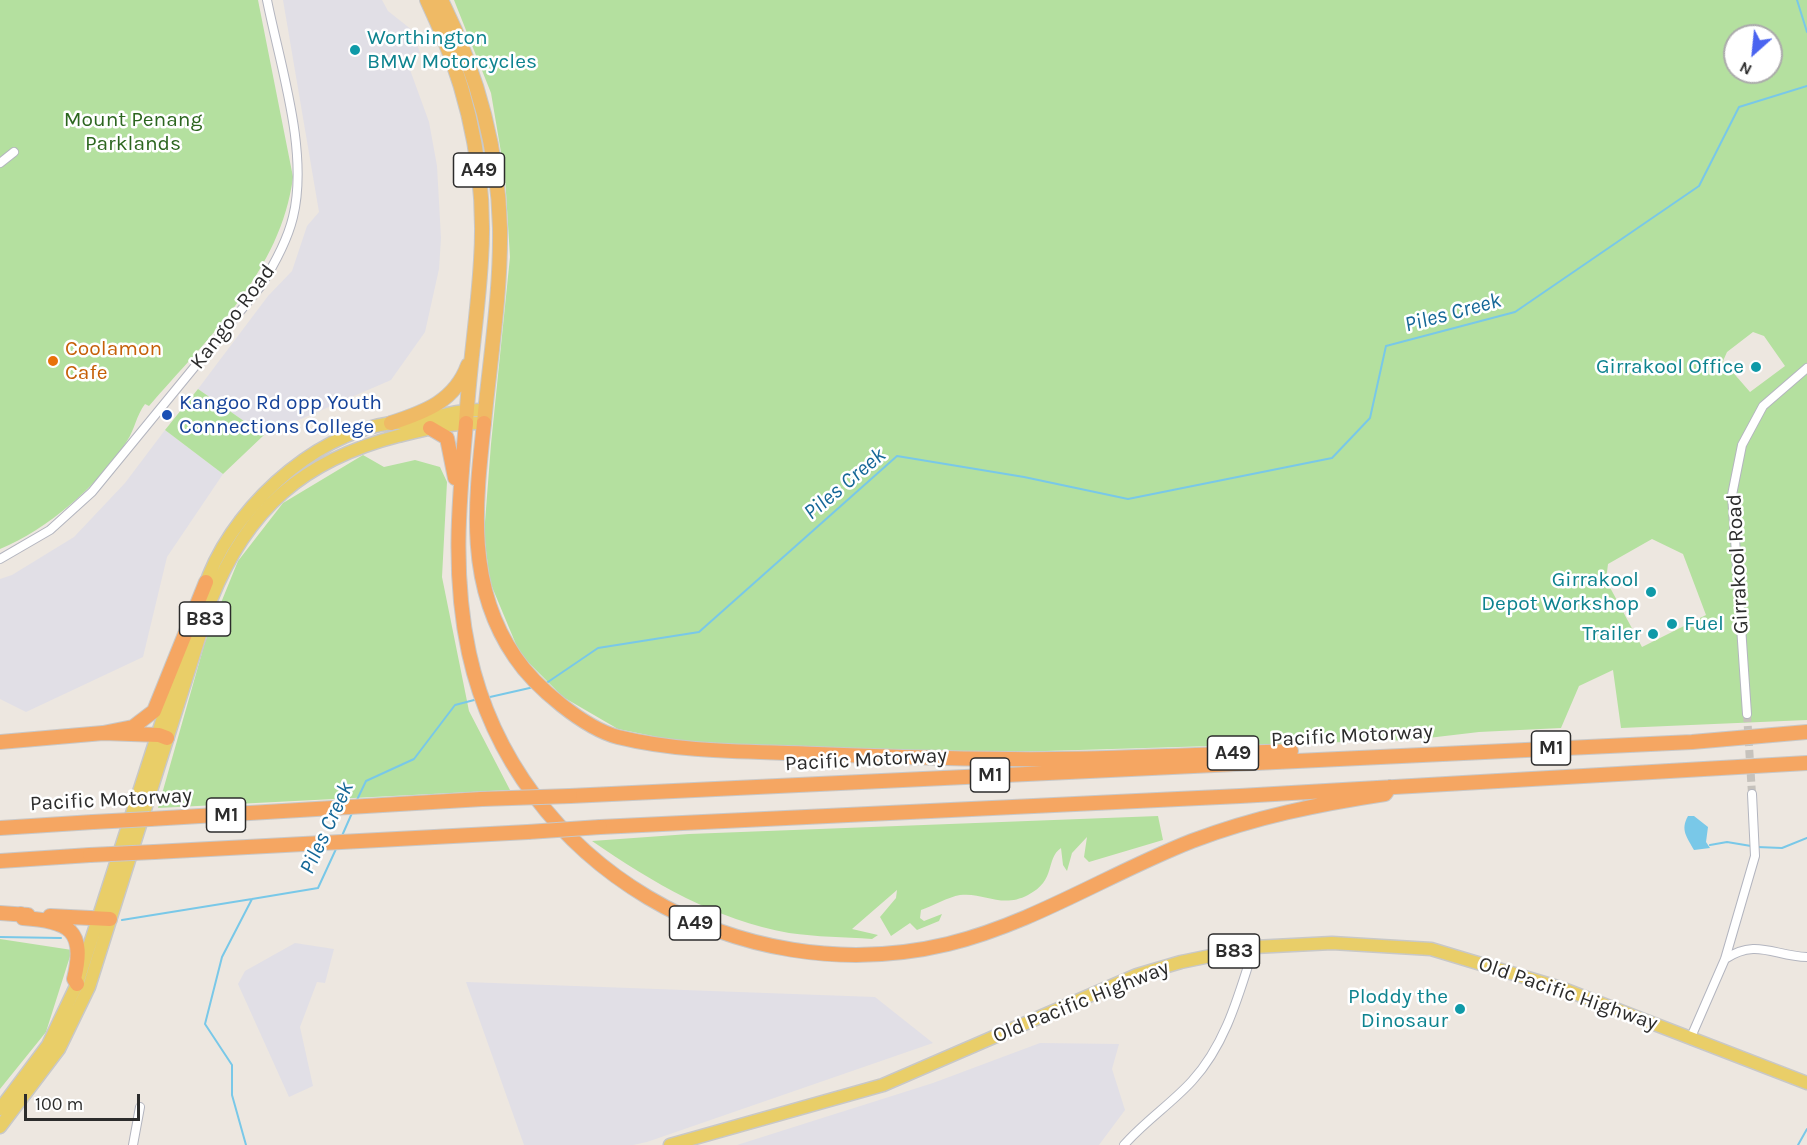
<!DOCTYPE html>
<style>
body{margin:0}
#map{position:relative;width:1807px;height:1145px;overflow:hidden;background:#ede7e0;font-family:Karla,sans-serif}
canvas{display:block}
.north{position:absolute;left:1723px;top:24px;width:60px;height:60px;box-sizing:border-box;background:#fff;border:2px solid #ababab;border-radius:50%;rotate:207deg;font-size:16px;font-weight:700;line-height:24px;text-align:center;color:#2c2c2c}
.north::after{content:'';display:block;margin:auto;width:21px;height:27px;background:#4a64f0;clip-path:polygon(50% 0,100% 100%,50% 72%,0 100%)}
.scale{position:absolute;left:24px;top:1094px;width:116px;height:27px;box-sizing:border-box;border:3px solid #2c2c2c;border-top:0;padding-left:8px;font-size:18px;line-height:21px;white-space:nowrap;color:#2c2c2c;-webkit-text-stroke:4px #fff;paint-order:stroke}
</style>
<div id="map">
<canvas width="1807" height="1145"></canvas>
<div class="north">N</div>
<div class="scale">100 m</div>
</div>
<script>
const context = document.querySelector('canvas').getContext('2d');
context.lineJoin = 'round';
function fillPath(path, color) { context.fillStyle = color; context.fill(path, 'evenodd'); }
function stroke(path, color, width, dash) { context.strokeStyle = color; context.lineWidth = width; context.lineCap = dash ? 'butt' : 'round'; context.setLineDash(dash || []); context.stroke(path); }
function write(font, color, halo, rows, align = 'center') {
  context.font = font + ' Karla,sans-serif'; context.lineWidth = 5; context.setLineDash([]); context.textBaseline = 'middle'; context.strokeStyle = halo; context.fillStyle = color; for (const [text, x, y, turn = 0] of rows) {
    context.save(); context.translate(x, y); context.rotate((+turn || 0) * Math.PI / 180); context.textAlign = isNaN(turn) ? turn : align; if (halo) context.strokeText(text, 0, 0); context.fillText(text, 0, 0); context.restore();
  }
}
fillPath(new Path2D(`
 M283 0H382L388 11 412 30 420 53 405 56 429 122 437 166 441 238 439 269 425 332 391 380 264 435 198 389 268 296 292 271 307 226 319 212Z
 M165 430 223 474 167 557 143 657 26 712 0 699V579L12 575 74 537 125 483Z
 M295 943 334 949 325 983 317 982 300 1027 313 1086 289 1097 238 984 245 971Z
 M466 982 875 997 933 1043 647 1142 633 1145H524Z
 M1040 1043 1119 1044 1112 1069 1125 1110 1099 1145H737L933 1083Z`), '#e1dfe6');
fillPath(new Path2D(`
 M0 0H258L293 177C281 271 208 338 149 406L145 404C136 416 135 429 127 441 99 485 48 529 0 549Z
 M454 0H1807V720L1621 728 1613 670 1579 686 1561 728 1479 732 1411 740 979 753 687 743 618 729 563 697 520 654 490 582 484 535 491 444 510 257 505 176 491 93ZM1735 36H1771V72H1735ZM1753 332 1764 336 1785 366 1750 392 1723 361 1727 352ZM1652 539 1683 554 1706 615 1642 647 1606 580 1608 564Z
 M198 389 264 435 223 474 165 430Z
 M363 455 384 467 415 460 440 467 447 482 442 577 469 711 510 790 158 808 205 642 238 561 283 503Z
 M1158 816 1163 840 1089 862 1084 857 1087 837 1072 853 1067 871 1063 865 1061 848C1045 859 1057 880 1028 895 1001 909 985 892 960 895 948 897 933 906 921 910L920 918 924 921 942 914 939 921 917 930 910 923 891 936 880 917 896 898 897 890 852 929 878 935 872 939C844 937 817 937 789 933 716 920 653 883 592 841L689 834Z
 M0 939 72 950 46 1032 0 1089Z`), '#b4e09f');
fillPath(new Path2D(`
 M1688 816H1694L1708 827 1706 842 1710 848 1694 850C1687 837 1680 830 1688 816Z`), '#79c8e8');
stroke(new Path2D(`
 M1797 0 1807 32
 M545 684 598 648 699 632 897 456 1024 477 1128 499 1332 458 1370 418 1386 346 1515 312 1699 186 1739 107 1807 86
 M490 697 534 687
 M356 802 366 781 414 759 455 705 478 699
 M341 838 352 813
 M1710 845 1727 842 1751 846
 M1757 847 1782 848 1807 838
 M122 920 252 899
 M0 937 61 938
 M246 1145 232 1095V1065L205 1024 222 957 252 899 318 888 336 849
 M1798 1145 1807 1129`), '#79c8e8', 2);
stroke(new Path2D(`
 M1747 714 1752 794`), '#c6c2bc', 8, [8, 4]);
const minor = new Path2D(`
 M0 163 14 152
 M0 559 50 530 92 492 260 287C274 265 287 242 293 217 309 152 280 65 267 0
 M1747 714 1732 495 1742 445 1763 406 1807 368
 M1725 959C1756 938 1774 956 1807 957
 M1691 1037 1725 959 1755 856 1752 794
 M133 1145 140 1107
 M1124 1145C1145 1121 1171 1104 1192 1081 1226 1044 1239 994 1254 947`);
const primary = new Path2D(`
 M204 589C227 514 311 434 391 423 398 422 406 424 413 423 438 417 459 409 485 410
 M0 1109 48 1045 77 984 188 640
 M0 1127 59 1049 89 987 211 600C247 509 304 460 398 436 427 429 454 422 484 423
 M670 1145 883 1085 1137 975 1181 962 1254 947 1332 943 1431 949 1561 988 1807 1083`);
const trunk = new Path2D(`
 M427 0C466 81 487 170 481 260 478 314 469 368 466 423
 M441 0C477 72 498 148 500 228 501 293 490 359 484 423
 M391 423C425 412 455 401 468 365`);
const motorway = new Path2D(`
 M466 423C459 502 452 574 469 653 516 867 740 994 948 944 1034 923 1110 873 1192 841 1255 817 1319 804 1385 794L1390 787
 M484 423C475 505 466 586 515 657 535 687 584 728 618 737 683 753 751 751 817 754 896 757 976 760 1054 759 1133 758 1212 754 1291 751
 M430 428 447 438 455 478
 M103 733 133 727 154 711 206 582
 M0 742 103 733 159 735 167 738
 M570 796 1692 742 1807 732
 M150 819 482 799
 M600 827 1240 796 1807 763
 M0 828 93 822
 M154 852 528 832
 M0 861 90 855
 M0 913 28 915
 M21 914 23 918C69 921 86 930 74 979L77 984
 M50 916 110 919`);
stroke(minor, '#b3b5bf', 10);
stroke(primary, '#c8c8c8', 15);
stroke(trunk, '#c8c8c8', 16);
stroke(motorway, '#c8c8c8', 16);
stroke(minor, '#fff', 8);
stroke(primary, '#e9ce68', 12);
stroke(trunk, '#efba65', 14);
stroke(motorway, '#f5a662', 14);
const motorwayBridge = new Path2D(`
 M482 799 570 796
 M93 822 150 819
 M528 832 600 827
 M90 855 154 852`);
stroke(motorwayBridge, '#c8c8c8', 16, []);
stroke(motorwayBridge, '#f5a662', 14);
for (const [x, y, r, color] of [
 [355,50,6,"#0f9aa8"],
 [53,361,6,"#e8710a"],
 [1756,367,6,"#0f9aa8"],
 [167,415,6,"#1a4fb4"],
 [1651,592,6,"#0f9aa8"],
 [1672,624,6,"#0f9aa8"],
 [1653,634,6,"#0f9aa8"],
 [1460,1009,6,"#0f9aa8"]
]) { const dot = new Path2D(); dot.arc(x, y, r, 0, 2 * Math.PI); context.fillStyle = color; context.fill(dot); stroke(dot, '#fff', 2); }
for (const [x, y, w] of [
 [479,170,51],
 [205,619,51],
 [1551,748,39],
 [1233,753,51],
 [990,775,39],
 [226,815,39],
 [695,923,51],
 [1234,951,51]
]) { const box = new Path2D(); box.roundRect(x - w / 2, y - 17, w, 34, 4.5); context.fillStyle = '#fff'; context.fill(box); stroke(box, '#2c2c2c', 1.5); }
write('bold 20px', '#2c2c2c', null, [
 ["A49",479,170],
 ["B83",205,619],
 ["M1",1551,748],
 ["A49",1233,753],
 ["M1",990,775],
 ["M1",226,815],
 ["A49",695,923],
 ["B83",1234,951]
]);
write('21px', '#0d838f', '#fff', [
 ["Worthington",367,38,"left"],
 ["BMW Motorcycles",367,62,"left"],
 ["Girrakool Office",1744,367],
 ["Girrakool",1639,580],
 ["Depot Workshop",1639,604],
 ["Fuel",1684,624,"left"],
 ["Trailer",1641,634],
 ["Ploddy the",1448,997],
 ["Dinosaur",1448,1021]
], 'right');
write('21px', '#2c661f', '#fff', [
 ["Mount Penang",133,120],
 ["Parklands",133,144]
]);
write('21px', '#2c2c2c', '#fff', [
 ["Kangoo Road",233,317,-53],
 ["Girrakool Road",1738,564,-93],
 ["Pacific Motorway",1352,736,-3],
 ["Pacific Motorway",866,760,-3],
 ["Pacific Motorway",111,800,-3],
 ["Old Pacific Highway",1568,994,19],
 ["Old Pacific Highway",1081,1002,-22]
]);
write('21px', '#c56008', '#fff', [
 ["Coolamon",65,349],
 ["Cafe",65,373]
], 'left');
write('21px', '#164399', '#fff', [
 ["Kangoo Rd opp Youth",179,403],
 ["Connections College",179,427]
], 'left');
write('italic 22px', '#156797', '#fff', [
 ["Piles Creek",1453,313,-15],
 ["Piles Creek",845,484,-40],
 ["Piles Creek",327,828,-65]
]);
</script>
